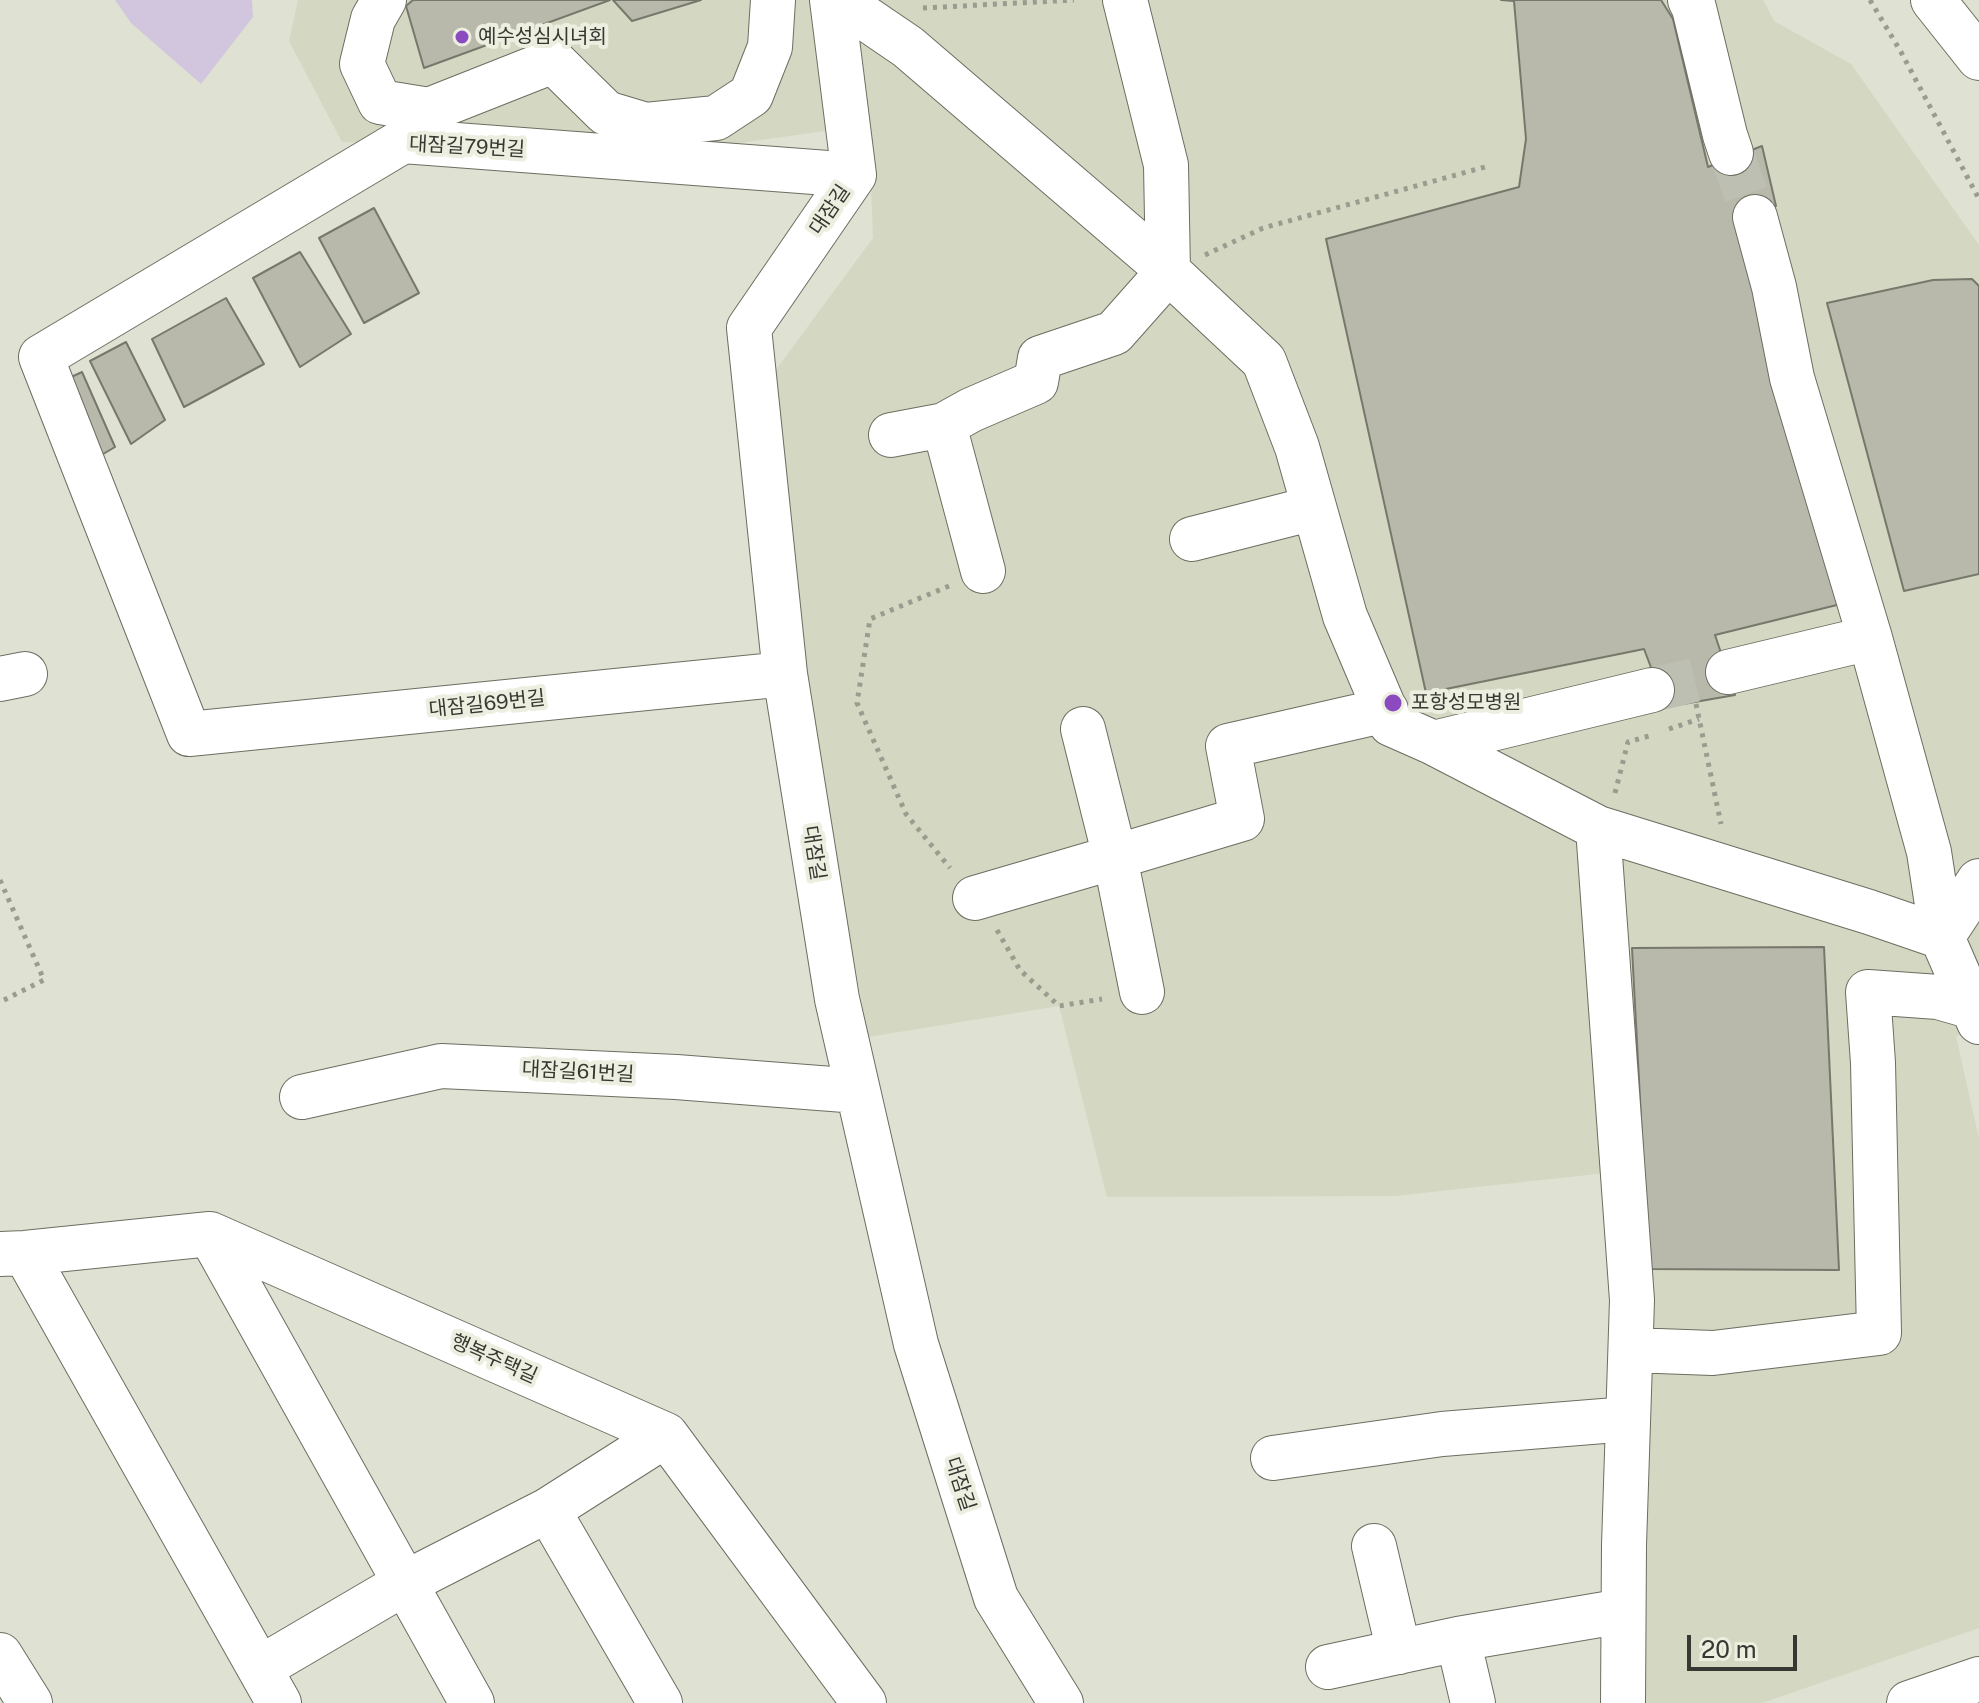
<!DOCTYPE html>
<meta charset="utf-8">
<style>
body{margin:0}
#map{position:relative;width:1979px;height:1703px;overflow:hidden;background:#dfe1d2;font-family:"Public Sans",sans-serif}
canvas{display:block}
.scale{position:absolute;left:1687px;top:1635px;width:110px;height:36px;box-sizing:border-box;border:4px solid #373832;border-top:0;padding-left:10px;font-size:24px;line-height:28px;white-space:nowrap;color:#373832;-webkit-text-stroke:6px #eceedf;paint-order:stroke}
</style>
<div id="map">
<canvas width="1979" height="1703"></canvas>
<div class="scale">20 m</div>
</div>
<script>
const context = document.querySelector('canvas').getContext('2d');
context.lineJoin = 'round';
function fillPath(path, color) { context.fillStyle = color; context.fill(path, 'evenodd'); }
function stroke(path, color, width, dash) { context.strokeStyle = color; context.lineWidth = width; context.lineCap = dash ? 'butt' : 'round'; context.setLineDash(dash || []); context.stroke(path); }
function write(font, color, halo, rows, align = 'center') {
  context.font = font + ' "Public Sans","Noto Sans KR",sans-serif'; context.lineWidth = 8; context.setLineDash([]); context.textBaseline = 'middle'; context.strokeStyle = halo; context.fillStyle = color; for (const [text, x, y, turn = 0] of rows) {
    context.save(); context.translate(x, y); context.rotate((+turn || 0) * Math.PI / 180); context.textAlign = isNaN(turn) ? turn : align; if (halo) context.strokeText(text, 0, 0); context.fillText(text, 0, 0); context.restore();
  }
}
fillPath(new Path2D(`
 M298 0H1763L1774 21 1851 64 1979 245V1029L1956 1036 1979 1139V1628L1762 1703H1640L1624 1171 1395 1196 1107 1197 1059 1006 868 1037 753 401 873 238 869 125 695 149 342 142 289 41Z`), '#d4d7c1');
fillPath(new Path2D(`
 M115 0H252L253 17 201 84 131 23Z`), '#d2c6df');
const building = new Path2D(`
 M413 0H610L424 68 406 6Z
 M613 0H701L632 21Z
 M1501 0H1661L1673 19 1708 167 1762 146 1776 206 1738 216 1845 603 1715 635 1735 695 1666 707 1644 649 1426 693 1326 239 1519 187 1526 139 1514 1Z
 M374 208 419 293 364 323 319 238Z
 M300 252 351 334 300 367 253 278Z
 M1972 279 1979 286V574L1904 591 1827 303 1933 280Z
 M226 298 264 364 184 407 152 339Z
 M126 342 165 420 131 444 90 361Z
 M82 372 115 447 88 463 56 384Z
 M1824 947 1839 1270 1649 1269 1632 948Z`);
fillPath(building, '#b8b9ab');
stroke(building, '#76786b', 2);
stroke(new Path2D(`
 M1731 153 1755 217
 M1652 690 1728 672`), '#bdbfb2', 44, [44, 22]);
const minor = new Path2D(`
 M384 0 373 19 362 64 380 102 429 110 553 61 606 113 646 125 716 118 751 95 770 47 773 0
 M832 0 854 175 749 328 785 674 837 999 916 1344 996 1598 1061 1703
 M839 0 908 47 1155 259 1264 361 1297 447 1345 616 1391 724 1434 743 1598 828 1869 912 1942 937
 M1690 0 1694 8 1725 135 1731 153
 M1755 217 1774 287 1792 378 1870 638 1929 852 1942 937 1979 1022
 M891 435 944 425
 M1192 539 1314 508
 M983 571 944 425 971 410 1036 382 1040 358 1114 333 1168 272 1166 165 1125 0
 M1728 672 1870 638
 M785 674 189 734 41 357 403 141 854 175
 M0 679 25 674
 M1434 743 1652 690
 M1598 828 1632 1300 1624 1545 1623 1703
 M975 898 1115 857 1083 729
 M1942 937 1979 881
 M1142 992 1115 857 1242 819 1228 746 1386 710
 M302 1097 441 1066 676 1077 858 1091
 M210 1234 472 1703
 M25 1253 279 1703
 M0 1254 25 1253 210 1234 666 1435 864 1703
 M1631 1350 1713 1353 1879 1333 1873 1063 1868 992 1938 997 1973 1007
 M1273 1458 1442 1434 1628 1419
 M548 1510 666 1435
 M1374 1546 1399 1652
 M1458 1639 1623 1611
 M0 1655 30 1703
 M1328 1667 1458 1639 1473 1703
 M260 1668 405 1583 548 1510 660 1703
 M1909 1703 1979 1679`);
const major = new Path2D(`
 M1933 0 1979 58`);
stroke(minor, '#6c6e61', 46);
stroke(major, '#6c6e61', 46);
stroke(new Path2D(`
 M1870 0 1901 52 1979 199
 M923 8 1074 0
 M1205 255 1263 228 1485 167
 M949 586 870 619 857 703 906 814 950 868
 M1696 704 1721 824
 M1669 729 1699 719
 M1615 793 1628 742 1649 736
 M0 880 44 980 0 1002
 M997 930 1020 970 1059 1006 1102 999`), '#9a9c90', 5, [4, 6]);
stroke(minor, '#fff', 44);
stroke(major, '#fff', 44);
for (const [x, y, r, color] of [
 [462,37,8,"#8b4abf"],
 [1393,703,10,"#8b4abf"]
]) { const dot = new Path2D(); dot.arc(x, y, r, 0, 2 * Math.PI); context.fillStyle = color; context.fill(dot); stroke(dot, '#eceedf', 3); }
write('20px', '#373832', '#eceedf', [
 ["예수성심시녀회",478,37],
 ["포항성모병원",1411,703]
], 'left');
write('20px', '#373832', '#eceedf', [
 ["대잠길79번길",467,147,3],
 ["대잠길",830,210,-56],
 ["대잠길69번길",487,704,-6],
 ["대잠길",814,853,81],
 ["대잠길61번길",578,1072,3],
 ["행복주택길",494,1359,24],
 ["대잠길",960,1484,72]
]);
</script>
